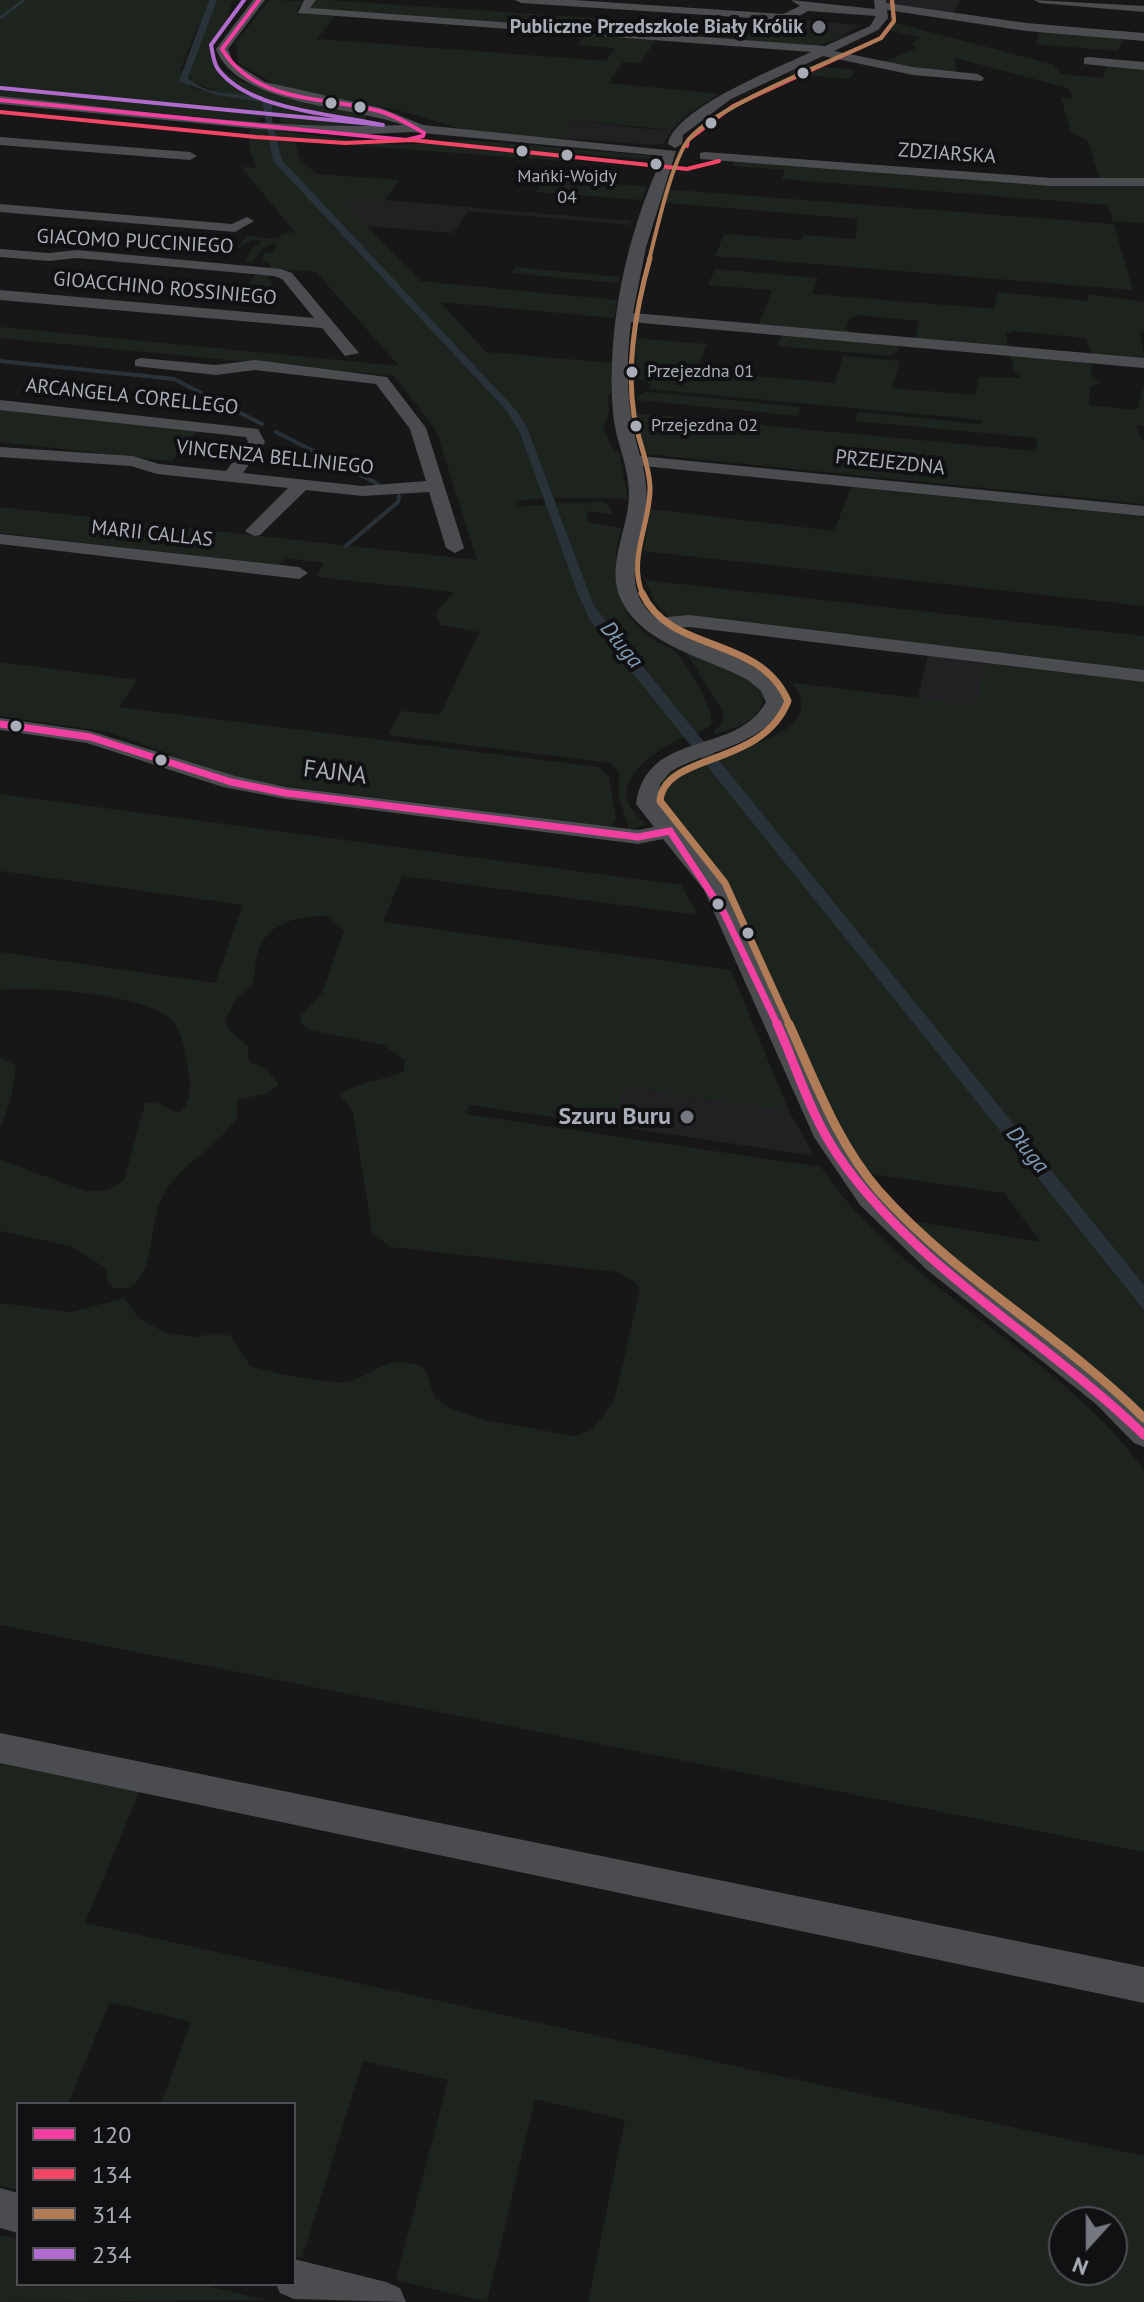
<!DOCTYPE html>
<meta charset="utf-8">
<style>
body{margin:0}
#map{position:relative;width:1144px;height:2302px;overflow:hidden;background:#171717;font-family:"PT Sans",sans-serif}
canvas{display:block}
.legend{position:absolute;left:16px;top:2102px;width:280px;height:184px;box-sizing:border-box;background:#111113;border:2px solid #4d4f55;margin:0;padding:10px 14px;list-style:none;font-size:24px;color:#a8adb8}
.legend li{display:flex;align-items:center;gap:16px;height:40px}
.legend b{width:40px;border:2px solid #4d4f55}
.north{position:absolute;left:1048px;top:2206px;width:80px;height:80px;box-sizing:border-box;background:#111113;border:2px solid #4d4f55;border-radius:50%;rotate:201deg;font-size:22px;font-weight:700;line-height:32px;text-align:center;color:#a8adb8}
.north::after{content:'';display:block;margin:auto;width:28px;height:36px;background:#757880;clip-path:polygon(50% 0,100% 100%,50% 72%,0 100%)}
</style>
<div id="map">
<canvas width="1144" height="2302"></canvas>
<ul class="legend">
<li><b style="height:10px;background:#f240a1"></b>120</li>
<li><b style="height:10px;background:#f34667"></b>134</li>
<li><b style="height:10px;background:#b07c57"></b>314</li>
<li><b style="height:10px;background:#b06ccc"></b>234</li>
</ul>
<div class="north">N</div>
</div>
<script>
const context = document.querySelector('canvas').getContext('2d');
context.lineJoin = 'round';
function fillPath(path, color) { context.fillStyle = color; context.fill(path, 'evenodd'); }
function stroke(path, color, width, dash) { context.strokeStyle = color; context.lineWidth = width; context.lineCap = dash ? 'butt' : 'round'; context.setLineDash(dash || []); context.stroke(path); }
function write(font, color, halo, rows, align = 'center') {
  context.font = font + ' "PT Sans",sans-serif'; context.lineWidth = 8; context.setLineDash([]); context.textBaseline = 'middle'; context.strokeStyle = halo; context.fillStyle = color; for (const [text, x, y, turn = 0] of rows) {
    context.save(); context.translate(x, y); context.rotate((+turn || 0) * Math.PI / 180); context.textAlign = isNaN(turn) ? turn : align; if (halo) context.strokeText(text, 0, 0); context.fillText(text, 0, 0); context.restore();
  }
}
fillPath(new Path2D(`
 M886 0H960L954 13 887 5Z
 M784 19 862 25 843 35 778 31Z
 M572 120 637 128 672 130 664 143 656 145 563 138Z
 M373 199 385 200 632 221 630 225 468 211 453 233 366 226 343 201Z
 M928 654 985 661 977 705 918 698Z
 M624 1087 789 1111 812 1152 809 1155 613 1126Z`), '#212123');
fillPath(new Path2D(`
 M0 0H209L180 70 192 88 262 102 265 118H258L257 123 0 96Z
 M217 0H233L223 30 218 32C215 41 209 54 214 62 232 90 334 106 367 114L365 120 372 124 362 127 280 124 279 117H272L270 99 219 92 191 82 189 70Z
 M269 0 304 1 296 11 334 17 317 39 606 61 615 48 578 45 586 34 656 39 641 63 623 62 608 83 720 94 686 115 672 130 572 120 563 138 554 139 462 129 394 109 318 96 274 84 238 63 236 42Z
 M317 0H326L610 19 602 31 308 9Z
 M895 23 1052 64 1061 74 1103 78 1106 64 1144 67V180L1100 179 1088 141 1071 132 1061 98 1073 99 1068 88 955 58 956 73 883 62 917 48 912 43 921 38 885 29Z
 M686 24 848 35 819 46 679 36Z
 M1039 31 1123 38 1118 51 1036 44Z
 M804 65 855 70 850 79 786 74Z
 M249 129 266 130 273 161 506 410 520 432 544 498 516 501 517 507 546 505 584 609 685 737C667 743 612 776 630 806 634 813 641 820 647 825L629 829 619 797V772L611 763 388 735 401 711 440 715 479 632 440 625 436 612 454 592 317 577 324 563 287 558 279 565 0 533V507L477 560 436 430 394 376 0 338V327L399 366 316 272 270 268V264L262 260 265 253 274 252 276 242 263 248 252 263 246 262 250 251 262 241 252 240 236 249 247 236 277 239 282 234 295 232 241 167 256 168 250 150Z
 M274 131 399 145 465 140 657 156V160L570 153 564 161 295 141 299 158 316 174 400 180 385 200 344 202 420 281 617 300 614 318 440 302 486 352 614 363 612 393 608 394 609 414 603 427 614 451 619 452 628 499 554 498 527 427 516 410 298 179 278 154Z
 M735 161 1144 185V223L1113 221 1108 205 782 179 785 170 732 166Z
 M544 179 641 186 647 187 642 200 535 192Z
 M662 189 1114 224 1133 290 715 256 724 234 801 240 804 235 856 239 857 219 658 202Z
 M515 267 620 277 618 283 511 273Z
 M715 269 818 278 812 294 994 309 998 292 1088 301V294L1144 302V331L1140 332 1144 358 1092 354 1086 338 1014 331 1006 334 1007 343 1015 347 915 339 919 321 859 315 850 318 846 329 852 333 759 325 772 290 708 285Z
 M256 274 266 275 280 298 254 295 247 303 233 302Z
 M782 334 899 344 898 351 891 356 777 346Z
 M635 338 707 344 697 371 835 383 843 356 900 361 892 388 975 395 979 377 1020 378V374L1014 371 1010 354 1092 361 1091 377 1101 383 1090 387 1089 405 1137 410 1144 384V426H1136L1144 443V504L646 454 636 440 631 413 1036 451 1037 438 855 421 858 412 981 424 982 420 649 389 651 384 637 378Z
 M646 392H648L801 407 798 416 637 400 638 395Z
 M0 408 199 429 172 461 0 442Z
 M852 485 1138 514 1144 518V606L643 551 651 509 834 531Z
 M602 502 608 504 613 514 588 511 587 522 622 528C609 570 613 611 651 638 659 644 671 647 678 654 688 666 715 711 711 725L697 733 594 606 556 503Z
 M645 580 1144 636V673L667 616 654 601Z
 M686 652C714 663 746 671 764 695 762 721 737 726 716 735L713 733 724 721 723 712Z
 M985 661 1144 679V1285L715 756C745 748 829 729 792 683L977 705Z
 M0 662 137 680 119 707 599 767 609 777 616 819 611 827 271 784 231 776 108 732 0 716Z
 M702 758 1144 1310V1424L898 1219 1041 1242 1004 1193 858 1172 835 1134 751 947 758 946 754 925H749L723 876 701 848 693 849 656 796 662 776Z
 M0 794 681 885 698 915 402 876 383 922 731 970 789 1111 624 1087 613 1126 469 1105 466 1114 821 1167C905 1292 1057 1349 1144 1470V1852L0 1625V1303L71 1312 125 1298 138 1318 166 1333 195 1337 216 1333 231 1336 250 1366C276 1373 309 1381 337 1382 374 1383 379 1349 425 1368L435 1398 450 1408 489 1421 575 1436 592 1430 614 1401 640 1290 635 1282 617 1272 390 1247 372 1232 353 1112 340 1095C358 1080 384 1082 404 1071L405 1060 383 1045 310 1030 301 1024 300 1017 322 993 344 931 329 916C302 916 270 920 259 949 255 960 255 974 252 986L237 997 225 1020 229 1030 248 1046 249 1062 267 1069 279 1085 268 1093 237 1100V1117L230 1127C211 1149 178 1168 164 1194 147 1224 158 1261 132 1287L115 1289 107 1281V1269L71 1246 0 1231V1160L86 1191C102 1192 112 1190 124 1180L145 1103H156L179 1113C190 1106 191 1086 189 1074 186 1058 183 1034 173 1021 152 995 32 985 0 990V952L215 983 243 905 0 871Z
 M0 1057 16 1066 10 1102 0 1129Z
 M0 1761 140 1790 85 1923 1144 2156V2302H588L625 2120 535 2099 487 2302 396 2280 448 2080 363 2061 302 2258 294 2256V2104H161L191 2022 110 2002 68 2104H18V2190L0 2186ZM1064 2222H1112V2270H1064Z
 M0 2235 18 2239V2284H198L267 2300 0 2302Z`), '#1d241e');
fillPath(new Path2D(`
 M209 0H217L188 78C209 99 246 90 272 101V120L282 160 516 410 527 427 594 606 1144 1285V1310L590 620 579 597 520 433 506 410 273 161 262 102 216 95 179 81Z`), '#2a3239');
stroke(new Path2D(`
 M0 18 24 0`), '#2a3239', 3);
stroke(new Path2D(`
 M0 361 174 379 262 424
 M276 432 378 484
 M346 546 398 502 399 496`), '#2a3239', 4);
fillPath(new Path2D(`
 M253 0H265L228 49 233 62 265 82 381 108 423 125 676 151 646 247 633 313 1144 358V368L631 322C625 368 627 412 640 456L1144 506V516L643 466C646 481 648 496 646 511 641 549 619 588 656 618L689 615 1144 670V682L689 627 671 628C710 648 767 659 786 702 762 747 711 748 670 772L660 784 658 803 726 889 839 1135 878 1191 946 1255 1116 1388 1144 1416V1447L1134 1443 1096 1404 926 1269 860 1205 814 1137 704 890 663 839 638 844 286 799 223 787 87 743 0 730V718L90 731 235 776 286 787 638 830 654 827 636 804C647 728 736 757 766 702L761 691 748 680C707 658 644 645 622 602 604 567 629 530 629 494 629 465 615 441 613 412 606 328 627 232 663 156L412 132 346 135 257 129 0 104V96C133 109 269 131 403 125 353 106 236 105 216 49Z
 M304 0H316L310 8 825 46 870 26 876 16 808 11 796 18 783 20 521 3 515 0H574L783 14 800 6 791 0 875 9 874 0H886V3L1026 23 1144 33V41L1026 31 887 10 888 18 878 30 834 51 913 67 978 74 984 78 982 81 913 75 823 56 731 99 683 135 682 144 675 148 668 144C675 108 778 68 811 52L298 13Z
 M1034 0 1144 6V12L1040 3Z
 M1088 57 1144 62V70L1084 64V58Z
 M0 137 190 152 197 156 190 160 0 145Z
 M705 152 1052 178H1144V186H1052L700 159V153Z
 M0 204 232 224 247 217 254 221 235 232 0 212Z
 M0 249 49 253 77 250 281 269 292 273 359 353 345 356 322 328 0 300V290L314 318 282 279 274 276 77 258 49 261 0 257Z
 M141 358 216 365 255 360 387 377 426 428 464 548 455 553 446 548 429 492 362 496 306 490 260 535 254 536 245 531 288 488 157 474 131 466 0 457V447L133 456 159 464 226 471 248 442 246 437 0 410V400L258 429 265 442 243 473 362 486 426 481 410 429 376 384 255 370 216 375 135 366V360Z
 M0 534 299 567 308 573 299 579 0 544Z
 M0 1733 1144 1967V2003L0 1763Z
 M0 2188 18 2193V2233L0 2228Z
 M294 2259 386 2282 400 2288 406 2302 294 2299 280 2293 276 2284H294Z`), '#4b4c50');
stroke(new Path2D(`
 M0 100 406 140 423 136 424 133C410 125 395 115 379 111 324 96 255 104 222 49L259 0`), '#f240a1', 4);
stroke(new Path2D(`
 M0 724 90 737 231 782 286 793 638 837 670 831
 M670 831 724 913 778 1026`), '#f240a1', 7);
stroke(new Path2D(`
 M777 1024C797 1068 811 1117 839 1157 915 1268 1048 1341 1144 1435`), '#f240a1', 9);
stroke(new Path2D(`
 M0 112 256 137 345 143 412 140 687 169 719 161
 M687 146 688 140 733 106 881 38 894 21 892 0`), '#f34667', 4);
stroke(new Path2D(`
 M649 260C657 229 670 169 686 143 710 107 838 59 881 38L894 21 892 0`), '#b07c57', 4);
stroke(new Path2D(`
 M643 595C627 560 651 522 650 487 649 462 637 439 634 415 626 364 636 308 650 258`), '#b07c57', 5);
stroke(new Path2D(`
 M642 593C671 655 759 634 788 701 762 768 664 752 660 801L725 883 790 1026`), '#b07c57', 7);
stroke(new Path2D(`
 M789 1024C815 1081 837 1143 879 1191 956 1278 1062 1336 1144 1418`), '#b07c57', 9);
stroke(new Path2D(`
 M1 88 383 125C335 114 249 111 218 69 213 62 213 53 211 45L244 0`), '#b06ccc', 4);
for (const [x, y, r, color] of [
 [819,27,8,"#757880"],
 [803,73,7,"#a8adb8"],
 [331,103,7,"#a8adb8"],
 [360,107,7,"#a8adb8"],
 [711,123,7,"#a8adb8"],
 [522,151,7,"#a8adb8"],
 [567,155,7,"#a8adb8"],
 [656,164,7,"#a8adb8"],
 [632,372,7,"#a8adb8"],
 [636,426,7,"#a8adb8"],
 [16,726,7,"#a8adb8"],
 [161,760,7,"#a8adb8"],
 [718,904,7,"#a8adb8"],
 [748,933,7,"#a8adb8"],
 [687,1117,8,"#757880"]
]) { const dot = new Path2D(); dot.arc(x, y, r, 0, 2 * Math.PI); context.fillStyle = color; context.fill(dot); stroke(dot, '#111113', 3); }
write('18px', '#a8adb8', '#111113', [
 ["Mańki-Wojdy",567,177,"center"],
 ["04",567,198,"center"],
 ["Przejezdna 01",647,372],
 ["Przejezdna 02",651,426]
], 'left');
write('bold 20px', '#a8adb8', '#111113', [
 ["Publiczne Przedszkole Biały Królik",803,27]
], 'right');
write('20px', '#a8adb8', '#111113', [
 ["ZDZIARSKA",947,154,4],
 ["GIACOMO PUCCINIEGO",135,242,3],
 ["GIOACCHINO ROSSINIEGO",165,289,5],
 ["ARCANGELA CORELLEGO",132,397,6],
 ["VINCENZA BELLINIEGO",275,458,6],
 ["PRZEJEZDNA",890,463,6],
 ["MARII CALLAS",152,534,6]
]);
write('italic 22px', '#7f9bb3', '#111113', [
 ["Długa",621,645,51],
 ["Długa",1027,1150,51]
]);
write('24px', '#a8adb8', '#111113', [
 ["FAJNA",335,773,7]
]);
write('bold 24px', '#a8adb8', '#111113', [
 ["Szuru Buru",671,1117]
], 'right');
</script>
